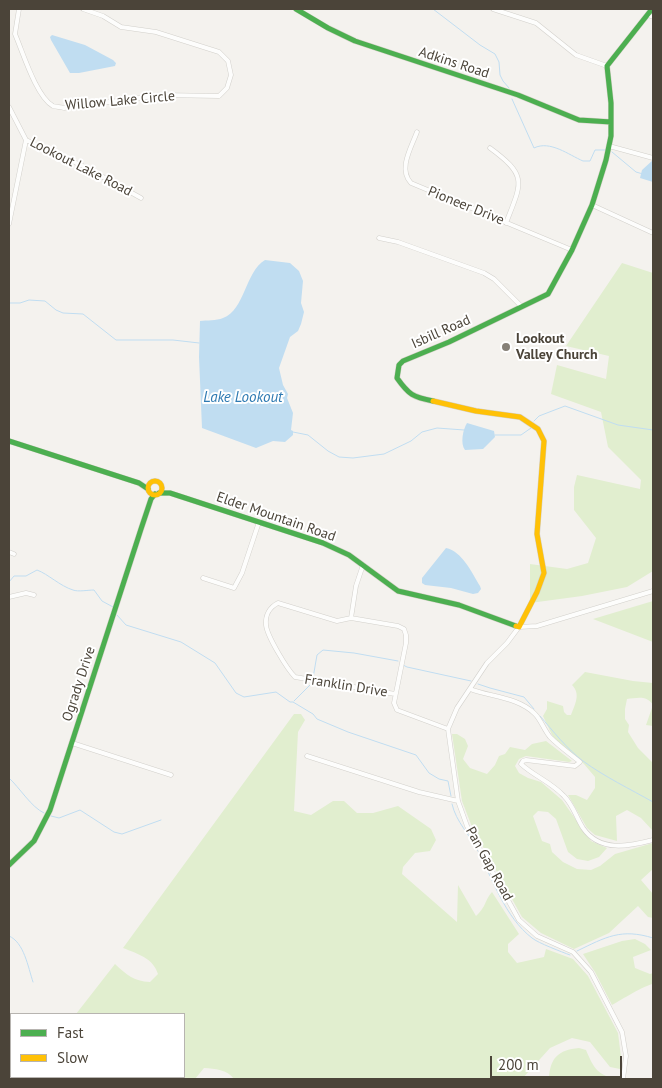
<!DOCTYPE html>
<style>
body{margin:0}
#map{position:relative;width:662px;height:1088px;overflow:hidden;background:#f4f2ee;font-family:"PT Sans",sans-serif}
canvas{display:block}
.frame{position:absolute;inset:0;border:10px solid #4b4439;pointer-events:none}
.legend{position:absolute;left:10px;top:1013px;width:175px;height:65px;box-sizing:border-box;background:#fff;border:1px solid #b7b4b0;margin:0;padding:6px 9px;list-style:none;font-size:15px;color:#4b4439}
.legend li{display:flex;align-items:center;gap:10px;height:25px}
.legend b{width:25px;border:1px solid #b7b4b0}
.scale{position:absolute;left:490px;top:1056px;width:132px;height:22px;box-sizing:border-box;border:2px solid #4b4439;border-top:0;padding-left:6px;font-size:15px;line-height:18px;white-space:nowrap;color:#4b4439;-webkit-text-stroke:4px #fff;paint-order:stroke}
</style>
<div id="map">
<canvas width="662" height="1088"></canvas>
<div class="frame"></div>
<ul class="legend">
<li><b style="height:6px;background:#4caf50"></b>Fast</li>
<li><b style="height:6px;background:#ffc107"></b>Slow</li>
</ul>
<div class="scale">200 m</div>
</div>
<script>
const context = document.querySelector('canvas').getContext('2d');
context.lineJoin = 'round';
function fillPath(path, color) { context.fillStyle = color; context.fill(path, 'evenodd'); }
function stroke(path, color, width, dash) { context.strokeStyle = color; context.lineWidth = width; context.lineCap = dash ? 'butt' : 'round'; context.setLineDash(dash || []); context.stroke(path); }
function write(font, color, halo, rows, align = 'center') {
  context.font = font + ' "PT Sans",sans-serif'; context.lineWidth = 4; context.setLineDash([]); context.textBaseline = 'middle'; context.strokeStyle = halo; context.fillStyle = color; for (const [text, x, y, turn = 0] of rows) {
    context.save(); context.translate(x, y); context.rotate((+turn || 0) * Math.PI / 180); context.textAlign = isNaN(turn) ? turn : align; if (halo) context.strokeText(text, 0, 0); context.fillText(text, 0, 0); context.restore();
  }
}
fillPath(new Path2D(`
 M622 263 653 273V571L627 587 582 596 530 603V564L567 569 588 563 596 538 574 510V487L577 475 640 489 641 480 608 447 601 412 551 394 557 365 606 379 609 356 566 346Z
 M653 601V642L593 619Z
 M585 672 633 681 653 683V726L646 725 653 705C647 695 637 698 627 699L625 709V719L629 725 628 732 638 748 653 763V831L641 818 627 810 616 816 617 841 595 835 587 828 568 795H576L587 800 595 788V777L584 764 553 737 543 716 547 709V701L563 706 564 712 567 715H571C575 704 581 694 572 685Z
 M294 714H301L305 720 298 732 294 811 311 815 333 801H344L357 813H373L398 806 431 829 436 840 430 851 415 853 403 867 402 874 457 922 458 885 476 916C487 906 484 901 492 892L519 934 508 944V952L517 963 544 957 546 949 573 959 588 976 618 1033 621 1057 620 1069 610 1067 590 1042 572 1038 550 1048 522 1079H234C227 1069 215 1069 204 1068L195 1079H26L28 1077H184V1014H76L115 964C127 975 133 981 150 982L158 974C153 958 138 954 123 948Z
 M452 734H457L465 739 468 746 463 759 470 768 487 774 495 765 499 756 505 754 510 747 525 750 532 744 546 741 572 761 569 762 526 756 519 759 515 766 519 773 528 778 541 782 562 800 591 841 607 848 599 857 588 861 577 859 568 852 556 819 548 812 538 811 533 816 542 841 550 844 552 852 563 862 577 869 591 870 600 866 615 854 653 843V869L641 880 653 894V918L648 917 638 906 609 933 574 949 541 933 522 917 472 827 462 801Z
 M635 939 645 944 651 950 633 957 635 968 650 974 653 973V984C645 985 621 1000 612 1005L595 972 583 954 622 941Z
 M579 1048 586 1050C594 1069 598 1076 619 1079H549C550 1058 558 1050 579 1048Z`), '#e1eecf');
fillPath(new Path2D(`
 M52 35 85 45 113 60 116 63 115 66 79 73H70L51 40 50 37Z
 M653 160V182L640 178 642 170Z
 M265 260 290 263 299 271 303 281 301 303 304 312 301 324 298 331 290 337 279 368 283 385 288 394 287 398 293 413 291 430 293 431V435L285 442 273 441 256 448 202 428 199 357 200 321C207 320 216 321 223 318 245 310 245 272 265 260Z
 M467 423 494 431 495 437 483 449 465 450C460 444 463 429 467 423Z
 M446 548C462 551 472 573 480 586L481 589 478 593 473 594 451 588 425 585 422 583V578Z`), '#c0ddf1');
stroke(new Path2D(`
 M433 9 480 45 495 54 499 62 500 75 503 81 509 88
 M512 99 534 148C550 140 569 155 583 161H590L595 150H605
 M612 152 636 172 643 174
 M9 303H20L29 300 45 301 56 310 63 313 83 314 116 340H173L199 343
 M534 421 539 416 565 406 618 425 653 430
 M293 432 308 435 328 451 339 457 353 458 384 454 411 441 422 432 437 428 464 430
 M495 435H521L531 428
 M9 582 14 576H26L37 570C48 574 60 586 73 590 78 592 88 590 94 590L102 601 113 607
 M117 615 126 625 181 642 215 663 236 693 244 697 276 692 290 702H293L313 714 317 719 348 732 416 755 429 773 439 779 448 781 451 796
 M403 665 407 667 471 681
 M313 678 317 655 323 650 354 653 398 661
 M478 684 490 688 524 697 534 709
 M294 701 310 685
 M540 716C553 731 567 749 583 761 605 777 630 789 653 802
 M9 778C20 788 31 807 44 813
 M452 804C456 822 470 835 478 851 493 880 505 917 532 938 538 943 562 952 570 955
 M51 816 59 818 80 810 114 832 122 834 161 820
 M9 936C24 942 28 967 33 982
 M577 951C606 937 621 928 653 938`), '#c0ddf1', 1);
const street = new Path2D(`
 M19 9 15 34 17 39C24 56 37 97 53 106 56 107 61 107 64 108L162 95 219 96 227 88 231 75 228 61 219 52 156 32 121 27 103 16 83 9
 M493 9 536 23 576 55 607 66
 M648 15 653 17
 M9 107 26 140 85 167 141 198
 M417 132C411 148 398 169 411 183L572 250
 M609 146 653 158
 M490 148C528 176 522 182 506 223
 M592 205 653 233
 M9 224 26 140
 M379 238 398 242 484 273 494 279 521 306
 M9 552 14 554
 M203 578 234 588 242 573 259 522
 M9 597 26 593 34 595
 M351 618 356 586 363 565
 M470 689C491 697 518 697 535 714 541 720 544 730 550 737 559 746 570 754 580 762L575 766 526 760 523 761 521 764C534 776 551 782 564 796 573 805 576 817 583 828 600 853 630 846 653 840
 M395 694 295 677C287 669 267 636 266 625 265 615 270 607 278 603L337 621 351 618 398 626 404 629 406 635V643L394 703 397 710 448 729
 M72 743 171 775
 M307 756 419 792 458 801
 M623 1079 626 1056 622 1032 591 972 573 952 537 936 519 920 467 826 458 801 448 729 457 708 487 663 507 643 519 627 537 626 653 591`);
const fast = new Path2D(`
 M296 9 328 28 355 41 518 95 579 120 611 122
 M433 401C413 397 409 395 397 378L399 365 403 361 449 342 548 294 572 250 592 205 606 160 611 136V103L607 66 652 9
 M9 441 139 483 148 489
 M159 493H170L323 543 349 555 398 591 459 605 516 626
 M9 865 34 841 50 810 141 529 151 499 155 494`);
const slow = new Path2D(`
 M433 401 476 411 520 417 538 429 544 441 537 534 544 573 537 592 519 627 516 626
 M148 488a7 7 0 1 1 14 0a7 7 0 1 1-14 0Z`);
stroke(street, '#d2d0cb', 5);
stroke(fast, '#d3cfc5', 6);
stroke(slow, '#d3cfc5', 6);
stroke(street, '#fdfdfc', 4);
stroke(fast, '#4caf50', 5);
stroke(slow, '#ffc107', 5);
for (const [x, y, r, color] of [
 [506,347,5,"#868178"]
]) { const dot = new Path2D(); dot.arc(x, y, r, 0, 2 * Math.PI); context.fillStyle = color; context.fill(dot); stroke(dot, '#fff', 2); }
write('14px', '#4b4439', '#fff', [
 ["Adkins Road",454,63,18],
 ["Willow Lake Circle",120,101,-5],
 ["Lookout Lake Road",81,167,27],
 ["Pioneer Drive",466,206,22],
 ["Isbill Road",441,332,-24],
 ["Elder Mountain Road",276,517,19],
 ["Ogrady Drive",79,684,-72],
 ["Franklin Drive",346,686,9],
 ["Pan Gap Road",489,864,61]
]);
write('bold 14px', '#4b4439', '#fff', [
 ["Lookout",516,339],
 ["Valley Church",516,355]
], 'left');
write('italic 15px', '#2e7ab2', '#fff', [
 ["Lake Lookout",243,398]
]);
</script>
